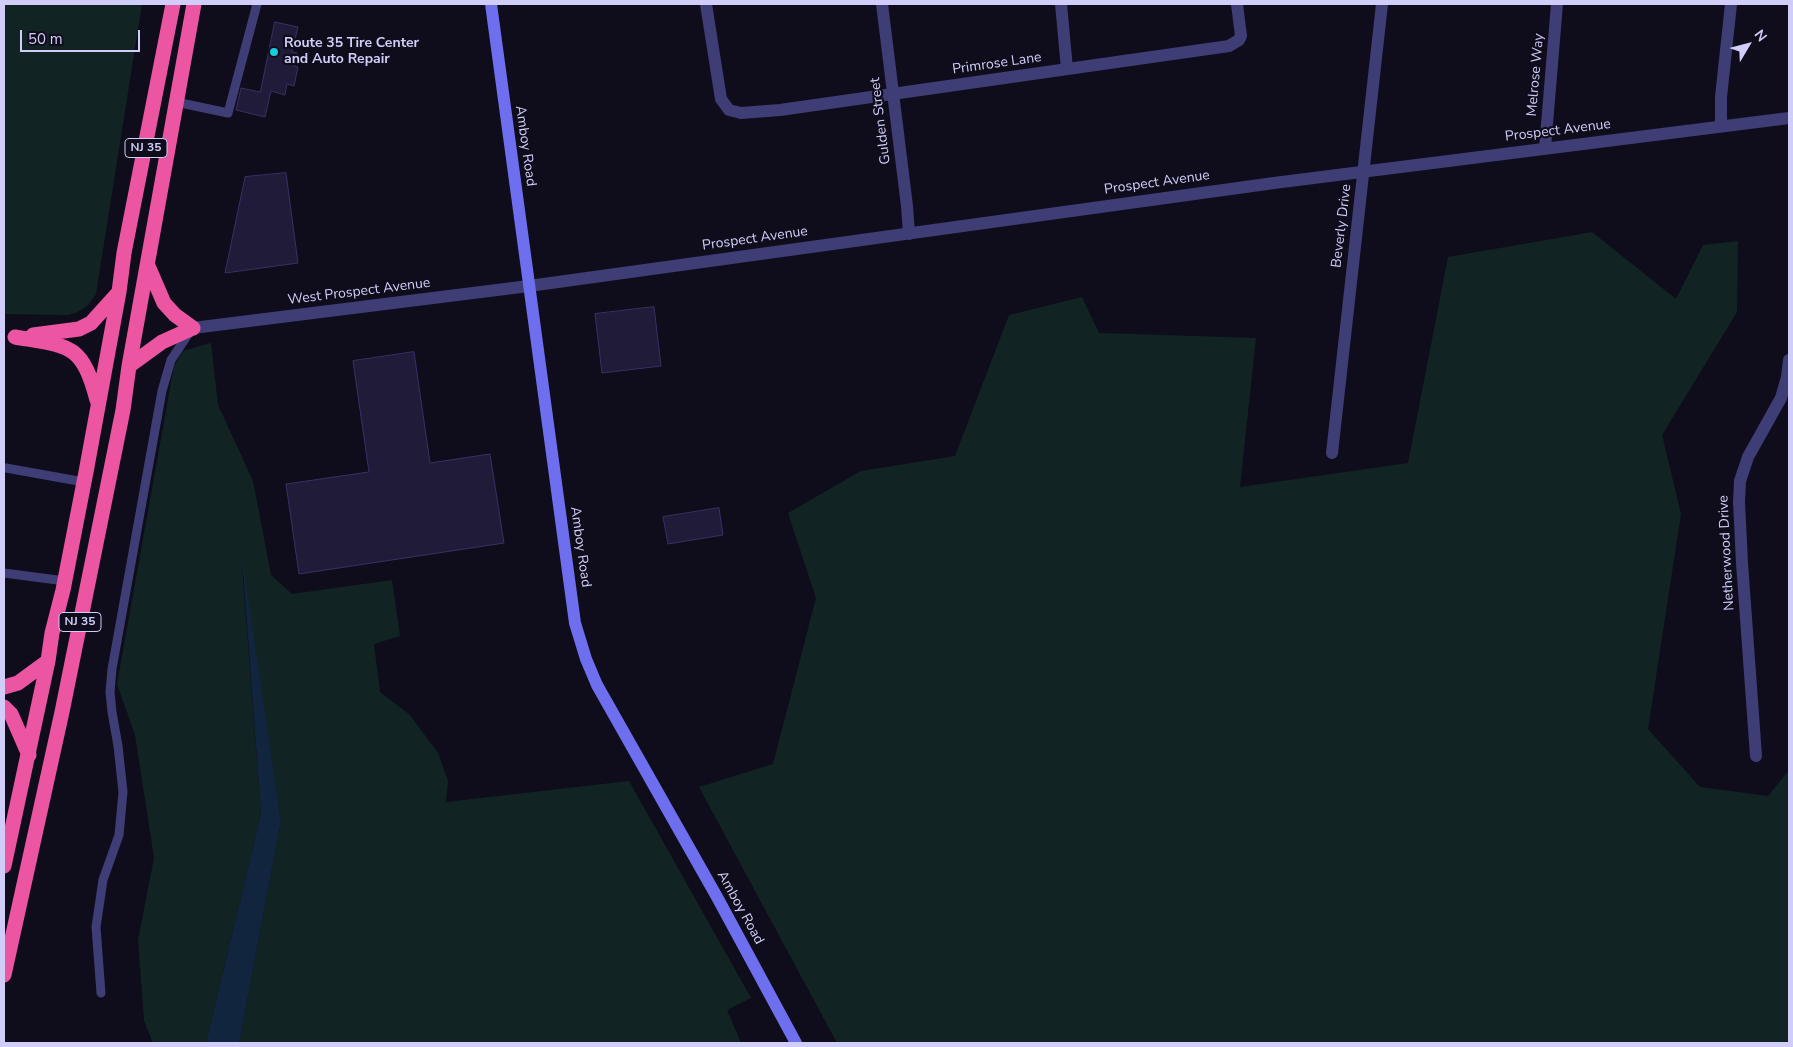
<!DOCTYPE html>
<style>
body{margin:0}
#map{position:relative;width:1793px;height:1047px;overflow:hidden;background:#0f0d1b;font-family:"Nunito Sans",sans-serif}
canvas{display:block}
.frame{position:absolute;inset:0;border:5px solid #d0cdf9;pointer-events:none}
.north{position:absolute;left:1723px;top:20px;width:50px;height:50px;-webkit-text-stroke:4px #0f0d1b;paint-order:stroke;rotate:53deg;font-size:14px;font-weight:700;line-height:20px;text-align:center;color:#d0cdf9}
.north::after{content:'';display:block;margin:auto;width:18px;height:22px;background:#d0cdf9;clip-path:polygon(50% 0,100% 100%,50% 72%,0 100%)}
.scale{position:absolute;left:20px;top:30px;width:120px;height:22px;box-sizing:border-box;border:2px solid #d0cdf9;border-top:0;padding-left:6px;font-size:15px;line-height:18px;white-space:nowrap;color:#d0cdf9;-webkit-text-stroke:4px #0f0d1b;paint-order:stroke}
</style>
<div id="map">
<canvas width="1793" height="1047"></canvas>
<div class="frame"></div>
<div class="north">N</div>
<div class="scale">50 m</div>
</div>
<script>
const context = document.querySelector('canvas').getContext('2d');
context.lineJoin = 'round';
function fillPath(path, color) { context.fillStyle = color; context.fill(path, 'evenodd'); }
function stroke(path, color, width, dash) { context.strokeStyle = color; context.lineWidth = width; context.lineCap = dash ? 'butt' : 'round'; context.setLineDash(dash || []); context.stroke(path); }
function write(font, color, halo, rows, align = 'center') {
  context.font = font + ' "Nunito Sans",sans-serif'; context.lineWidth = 4.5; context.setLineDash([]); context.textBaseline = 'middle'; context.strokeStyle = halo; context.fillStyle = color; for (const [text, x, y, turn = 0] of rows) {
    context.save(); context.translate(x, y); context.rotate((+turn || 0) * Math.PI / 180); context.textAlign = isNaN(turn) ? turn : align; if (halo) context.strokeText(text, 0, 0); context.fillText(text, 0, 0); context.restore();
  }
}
fillPath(new Path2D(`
 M4 4H142L96 294C88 306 82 312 68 315L4 314Z
 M1592 232 1676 299 1703 245 1738 241 1737 312 1662 435 1681 514 1648 729 1700 787 1768 796 1789 770V1043H837L699 787 773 764 816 598 788 513 861 471 955 456 1009 315 1082 297 1099 333 1256 338 1240 487 1408 463 1448 257Z
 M211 343 218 405 253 481 271 575 292 594 392 580 400 636 374 644 380 692 410 715 438 753 448 781 446 802 629 781 751 998 727 1010 741 1043H239L281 821 242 566 261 814 206 1043H153L144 1021 138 940 154 858 135 735 117 684 174 366 183 351Z`), '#112423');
fillPath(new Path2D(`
 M242 556 281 821 239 1043H206L261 814Z`), '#12253f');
const building = new Path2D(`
 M275 22 298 27 292 52 297 53 294 66 298 67 294 86 287 84 285 95 271 91 265 117 236 110 241 88 260 92Z
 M286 173 298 263 225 273 245 177Z
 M654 307 661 366 602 373 595 314Z
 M414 352 430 463 490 454 504 543 299 574 286 484 369 472 353 361Z
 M719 508 723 535 668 544 663 517Z`);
fillPath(building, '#211b3a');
stroke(building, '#393063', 1);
stroke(new Path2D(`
 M176 102 228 113 257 4
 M6 468 84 482
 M4 573 65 581
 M101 993 96 927 103 880 119 835 123 792 118 746 112 712 110 692 112 669 162 391 171 360 191 330`), '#3e3d75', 9);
stroke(new Path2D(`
 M706 4 721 99 729 110 741 113 780 110 1229 46 1239 40 1241 36 1237 4
 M882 4 907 206 909 234
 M1061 4 1067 69
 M1721 126V97L1731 4
 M1545 148 1557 4
 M193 328 529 286 1274 183 1789 118
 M1332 453 1382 4
 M1756 756 1742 563 1739 502 1740 481 1748 457 1781 398 1787 377 1789 360`), '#3e3d75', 12);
stroke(new Path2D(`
 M491 4 575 623 586 659 597 685 717 897 796 1043`), '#6e6fef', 12);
stroke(new Path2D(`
 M148 266 164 303 175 315 193 328
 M33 335 79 329 91 323 119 292
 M15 337C69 346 82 343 97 400
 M129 366 162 342 193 328
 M4 687 18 683 48 661
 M4 707 11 714 29 755
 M4 866 48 661 52 633 63 590 86 472 119 292 124 253 173 4
 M4 975 62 712 123 410 129 366 194 4`), '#ec55a2', 15);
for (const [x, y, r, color] of [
 [274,52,5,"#18ccda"]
]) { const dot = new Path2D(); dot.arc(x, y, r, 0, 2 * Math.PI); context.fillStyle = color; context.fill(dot); stroke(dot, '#0f0d1b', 2); }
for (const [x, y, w] of [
 [146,148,42],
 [80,622,42]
]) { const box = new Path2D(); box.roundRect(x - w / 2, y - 9.5, w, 19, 4); context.fillStyle = '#0f0d1b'; context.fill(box); stroke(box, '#d0cdf9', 1); }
write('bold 12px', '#d0cdf9', null, [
 ["NJ 35",146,148],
 ["NJ 35",80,622]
]);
write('bold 14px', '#d0cdf9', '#0f0d1b', [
 ["Route 35 Tire Center",284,44],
 ["and Auto Repair",284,60]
], 'left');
write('14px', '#d0cdf9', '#0f0d1b', [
 ["Primrose Lane",997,64,-8],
 ["Melrose Way",1536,75,-85],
 ["Gulden Street",881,121,-97],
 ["Prospect Avenue",1558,131,-7],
 ["Amboy Road",525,146,82],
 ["Prospect Avenue",1157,183,-8],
 ["Beverly Drive",1342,226,-83],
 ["Prospect Avenue",755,239,-8],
 ["West Prospect Avenue",359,292,-7],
 ["Amboy Road",580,547,82],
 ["Netherwood Drive",1727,553,-93],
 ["Amboy Road",740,908,61]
]);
</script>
